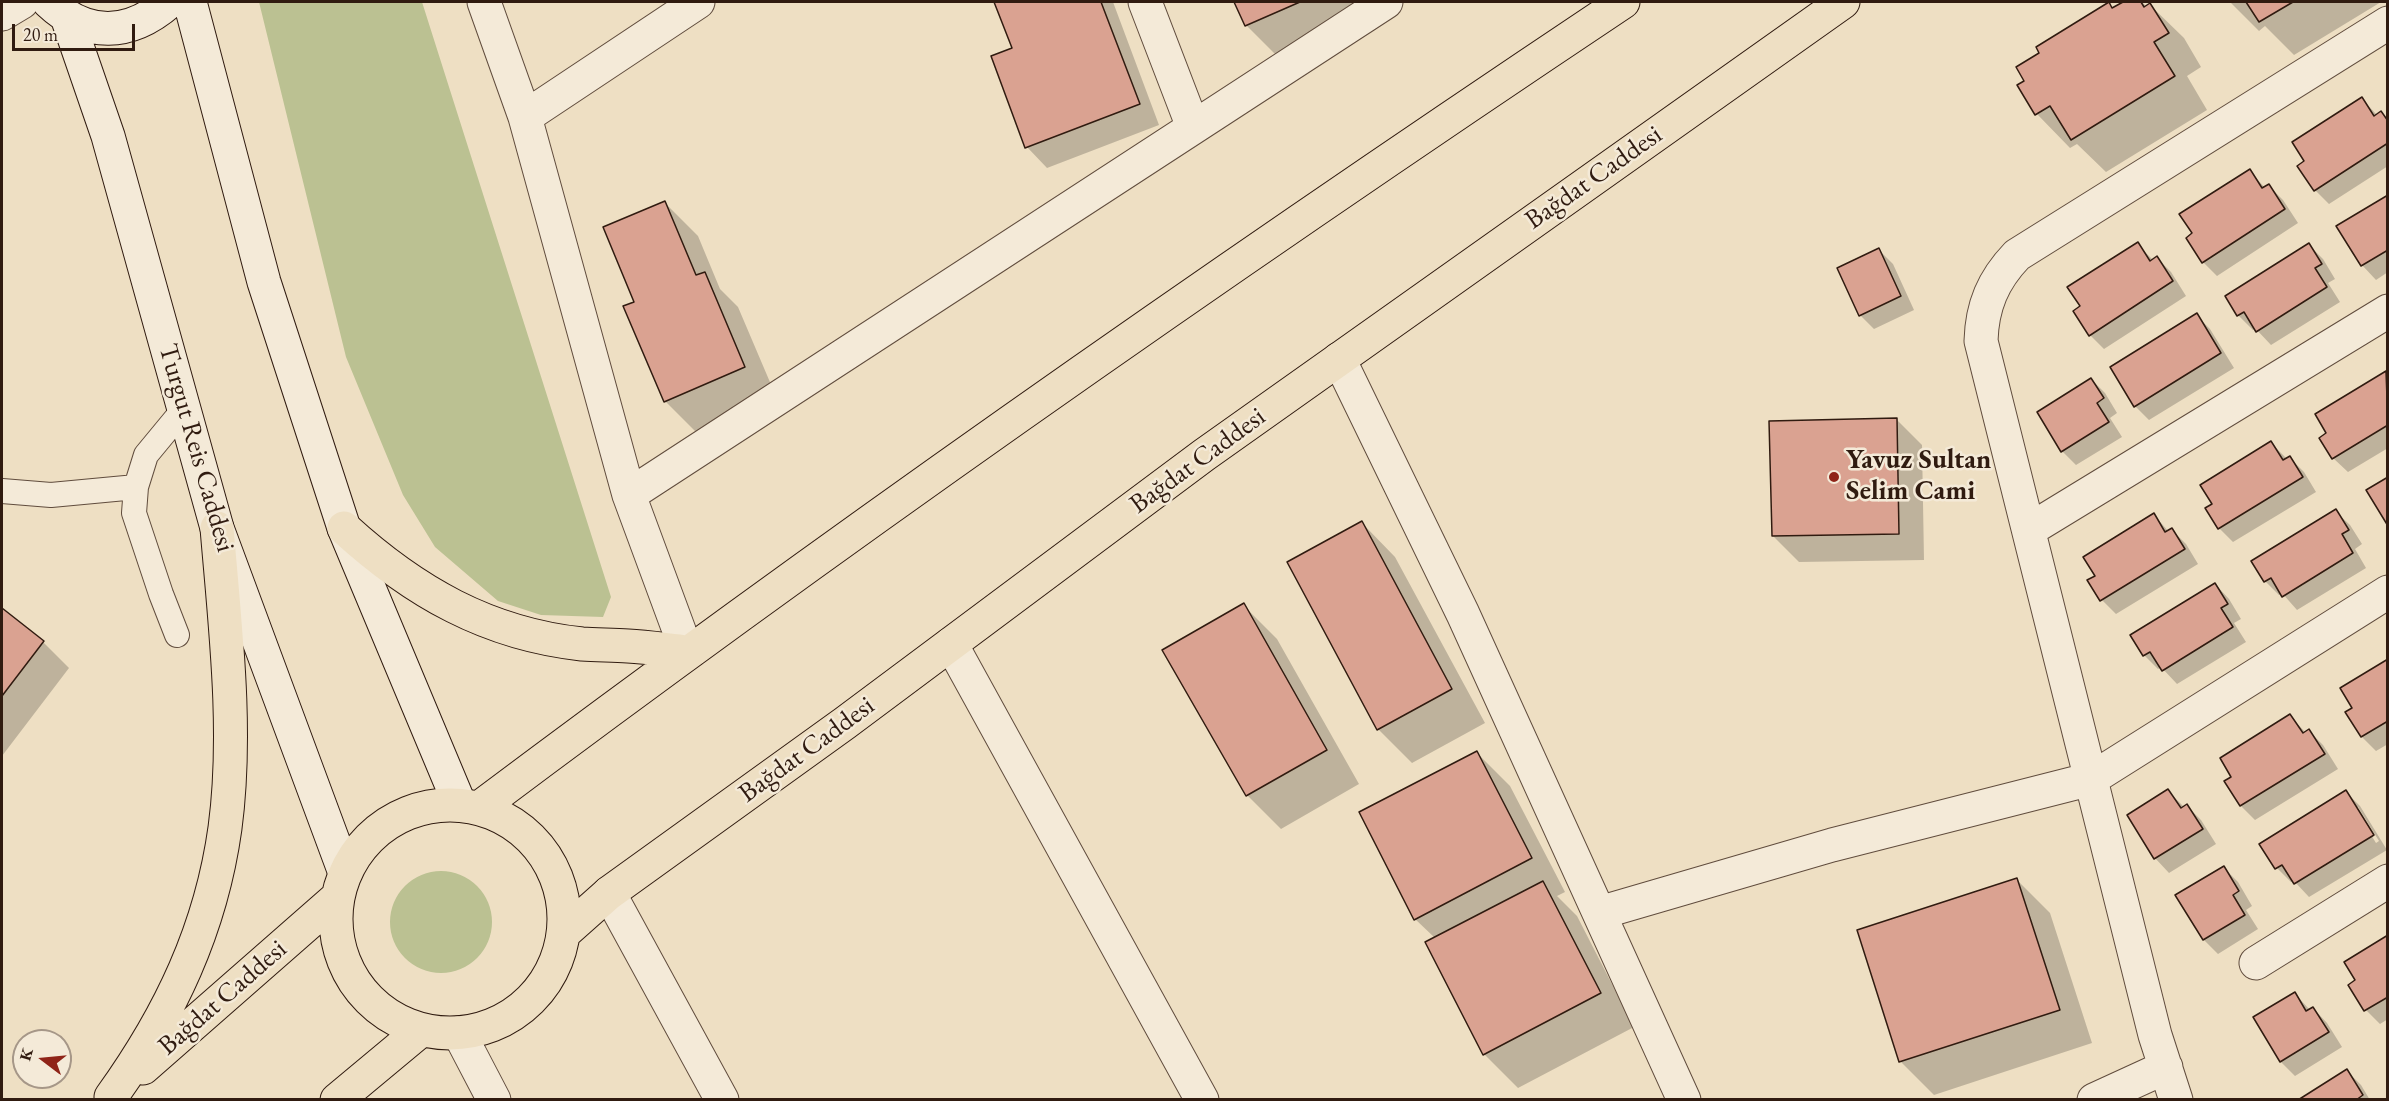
<!DOCTYPE html>
<meta charset="utf-8">
<style>
body{margin:0}
#map{position:relative;width:2389px;height:1101px;overflow:hidden;background:#eedfc3;font-family:"EB Garamond",serif}
canvas{display:block}
.frame{position:absolute;inset:0;border:3px solid #301b10;pointer-events:none}
.north{position:absolute;left:12px;top:1029px;width:60px;height:60px;box-sizing:border-box;background:#f4ead8;border:2px solid #a69788;border-radius:50%;rotate:286deg;font-size:16px;font-weight:700;line-height:24px;text-align:center;color:#301b10}
.north::after{content:'';display:block;margin:auto;width:21px;height:27px;background:#8f2418;clip-path:polygon(50% 0,100% 100%,50% 72%,0 100%)}
.scale{position:absolute;left:12px;top:24px;width:123px;height:27px;box-sizing:border-box;border:3px solid #301b10;border-top:0;padding-left:8px;font-size:18px;line-height:21px;white-space:nowrap;color:#301b10;-webkit-text-stroke:4px #f4ead8;paint-order:stroke}
</style>
<div id="map">
<canvas width="2389" height="1101"></canvas>
<div class="frame"></div>
<div class="north">K</div>
<div class="scale">20 m</div>
</div>
<script>
const context = document.querySelector('canvas').getContext('2d');
context.lineJoin = 'round';
function fillPath(path, color) { context.fillStyle = color; context.fill(path, 'evenodd'); }
function stroke(path, color, width, dash) { context.strokeStyle = color; context.lineWidth = width; context.lineCap = dash ? 'butt' : 'round'; context.setLineDash(dash || []); context.stroke(path); }
function write(font, color, halo, rows, align = 'center') {
  context.font = font + ' "EB Garamond",serif'; context.lineWidth = 5; context.setLineDash([]); context.textBaseline = 'middle'; context.strokeStyle = halo; context.fillStyle = color; for (const [text, x, y, turn = 0] of rows) {
    context.save(); context.translate(x, y); context.rotate((+turn || 0) * Math.PI / 180); context.textAlign = isNaN(turn) ? turn : align; if (halo) context.strokeText(text, 0, 0); context.fillText(text, 0, 0); context.restore();
  }
}
fillPath(new Path2D(`
 M259 2H422L611 597 603 617 541 615 498 601 435 547 403 495 346 357Z
 M390 922a51 51 0 1 1 102 0a51 51 0 1 1-102 0Z`), '#bbc192');
fillPath(new Path2D(`
 M995 2H1113L1159 125 1047 168 1027 147 1013 49Z
 M1236 2H1378L1280 59 1246 25Z
 M2126 2H2142L2147 7 2150 5 2184 38 2201 67 2187 76 2207 110 2106 172 2077 144 2070 148 2037 114 2026 81 2041 53 2108 4 2113 9Z
 M2230 2H2381L2294 55 2265 26 2259 31Z
 M2362 99 2377 115 2381 113 2388 120V166L2329 204 2315 190Z
 M2250 171 2265 188 2269 186 2283 200 2298 223 2217 276 2203 262Z
 M2388 196V272L2376 280 2362 265Z
 M665 203 698 236 720 289 738 307 778 401 699 435 665 401 636 302Z
 M2137 244 2153 260 2157 258 2171 272 2186 296 2104 349 2090 335 2082 307Z
 M2309 245 2323 259 2335 279 2328 283 2340 302 2271 345 2255 328 2253 330 2238 315 2227 296Z
 M1879 250 1893 264 1914 310 1874 329 1860 315Z
 M2196 315 2210 329 2234 368 2149 420 2135 406Z
 M2386 373 2388 374V448L2348 472 2333 458Z
 M2091 379 2105 393 2117 413 2110 418 2122 437 2076 465 2062 451Z
 M1896 419 1922 445 1924 560 1799 562 1773 536Z
 M2271 443 2287 459 2290 458 2304 472 2316 492 2233 542 2219 528 2207 509 2214 504Z
 M2335 511 2350 525 2362 544 2355 549 2366 568 2297 610 2282 593 2279 595 2265 581Z
 M2154 515 2169 532 2172 530 2186 544 2198 564 2116 614 2102 600 2089 581 2097 577Z
 M1362 523 1395 557 1485 723 1412 763 1378 729Z
 M2215 584 2229 599 2241 619 2234 623 2246 642 2177 684 2161 667 2158 669 2144 655Z
 M1243 605 1277 639 1359 784 1281 829 1247 795Z
 M2 610 43 642 69 668 2 756Z
 M2388 661V744L2376 751 2362 737 2347 713 2354 708Z
 M2290 716 2306 733 2309 731 2323 745 2338 769 2255 820 2241 806 2226 782 2233 777Z
 M1476 752 1510 786 1565 892 1557 896 1577 916 1634 1027 1518 1088 1484 1054 1435 938 1415 919Z
 M2168 791 2184 807 2187 806 2201 820 2216 844 2169 873 2155 858 2129 815Z
 M2346 792 2360 806 2387 850 2309 897 2294 881 2291 882 2277 868 2262 844ZM2354 807H2358L2379 841 2376 843Z
 M2224 868 2238 882 2252 906 2246 910 2258 929 2218 954 2204 940 2177 896Z
 M2016 879 2050 913 2092 1043 1934 1095 1900 1061Z
 M2388 936V1019L2380 1024 2366 1010 2357 981Z
 M2295 994 2310 1010 2313 1008 2327 1023 2342 1047 2295 1076 2281 1062 2255 1018Z
 M2347 1071 2361 1085 2370 1100H2301Z`), '#0003');
const building = new Path2D(`
 M994 2H1101L1140 104 1025 148 991 56 1012 48Z
 M1234 2H1300L1245 26Z
 M2109 2 2112 8 2123 2H2141L2144 7 2150 3 2169 33 2154 42 2175 76 2071 140 2050 106 2035 115 2017 85 2024 81 2016 67 2039 53 2036 47Z
 M2246 2H2293L2259 22Z
 M2362 97 2374 116 2381 111 2388 121V143L2314 191 2297 166 2304 161 2292 142Z
 M2250 169 2262 188 2269 184 2285 209 2202 263 2186 238 2192 233 2179 214Z
 M2388 195V250L2361 266 2336 226Z
 M665 201 696 275 705 272 745 367 664 402 623 306 634 302 603 227Z
 M2138 242 2150 261 2157 256 2173 281 2089 336 2073 311 2080 306 2067 287Z
 M2309 243 2322 264 2315 268 2327 287 2256 332 2244 312 2237 316 2225 296Z
 M1879 248 1901 296 1859 316 1837 268Z
 M2197 313 2221 353 2134 407 2110 367Z
 M2386 371 2388 425 2332 459 2319 438 2326 433 2315 414Z
 M2091 378 2104 398 2097 403 2109 422 2061 452 2037 412Z
 M1897 418 1899 534 1772 536 1769 421Z
 M2271 441 2283 460 2290 456 2303 477 2218 529 2205 508 2212 504 2200 485Z
 M2388 477V526L2366 490Z
 M2336 509 2349 530 2342 534 2353 553 2282 597 2271 578 2264 582 2251 561Z
 M2154 513 2165 532 2172 528 2185 549 2100 601 2087 580 2095 576 2083 557Z
 M1362 521 1452 689 1377 730 1287 562Z
 M2215 583 2228 604 2221 608 2233 627 2162 671 2150 652 2143 656 2130 635Z
 M1244 603 1327 750 1246 796 1162 650Z
 M2 608 44 641 2 696Z
 M2388 659V721L2361 737 2345 712 2352 708 2340 688Z
 M2290 714 2303 733 2309 729 2325 754 2240 806 2224 781 2231 777 2220 758Z
 M1477 751 1532 858 1414 920 1359 812Z
 M2168 789 2181 808 2187 804 2203 829 2154 859 2127 815Z
 M2346 790 2374 835 2294 884 2282 865 2275 869 2259 844Z
 M2224 866 2239 891 2233 895 2245 915 2203 940 2175 895Z
 M2017 878 2060 1010 1899 1062 1857 930Z
 M1543 881 1601 993 1483 1055 1425 942Z
 M2388 935V997L2364 1011 2348 985 2355 980 2344 962Z
 M2295 992 2306 1011 2313 1007 2329 1032 2280 1062 2253 1017Z
 M2347 1069 2363 1095 2356 1100H2298Z`);
fillPath(building, '#daa291');
stroke(building, '#301b10', 1.5);
const lane = new Path2D(`
 M2 491 51 495 136 487
 M177 635 161 594 134 513 136 487 146 455 184 409`);
const street = new Path2D(`
 M484 2 525 117 629 495 687 652
 M1145 2 1193 127
 M2 14 22 2
 M525 117 698 2
 M1339 359 1463 614 1684 1100
 M629 495 1386 2
 M2029 530 2388 311
 M951 644 1202 1100
 M609 893 722 1100
 M1599 913 1832 845 2091 779 2388 592
 M2256 963 2388 881
 M459 1033 494 1100
 M2094 1100 2166 1067
 M2176 1100 2155 1035 1981 341C1982 306 1993 280 2017 255L2388 23`);
const secondary = new Path2D(`
 M49 2C87 38 130 36 169 2
 M190 2 264 282 344 528 460 805
 M67 17 108 136 217 528 345 873`);
const primary = new Path2D(`
 M344 528C414 592 488 634 582 644 597 645 613 645 628 646 648 647 667 650 687 652
 M336 919a114 114 0 1 1 228 0a114 114 0 1 1-228 0Z
 M479 808C852 528 1235 261 1623 2
 M564 933 609 893 845 723 1204 455 1843 2
 M143 1068 338 897
 M111 1097C170 1015 211 929 225 828 238 732 225 624 217 528
 M337 1100 421 1030`);
stroke(lane, '#604c3d', 26);
stroke(street, '#604c3d', 35);
stroke(secondary, '#301b10', 35);
stroke(primary, '#301b10', 35);
stroke(lane, '#f4ead8', 24);
stroke(street, '#f4ead8', 33);
stroke(secondary, '#f4ead8', 33);
stroke(primary, '#eedfc3', 33);
for (const [x, y, r, color] of [
 [1834,477,6,"#8f2418"]
]) { const dot = new Path2D(); dot.arc(x, y, r, 0, 2 * Math.PI); context.fillStyle = color; context.fill(dot); stroke(dot, '#f4ead8', 2); }
write('27px', '#301b10', '#f4ead8', [
 ["Bağdat Caddesi",1594,178,-35],
 ["Turgut Reis Caddesi",196,448,74],
 ["Bağdat Caddesi",1198,461,-36],
 ["Bağdat Caddesi",807,750,-36],
 ["Bağdat Caddesi",223,998,-41]
]);
write('bold 27px', '#301b10', '#f4ead8', [
 ["Yavuz Sultan",1846,461],
 ["Selim Cami",1846,492]
], 'left');
</script>
